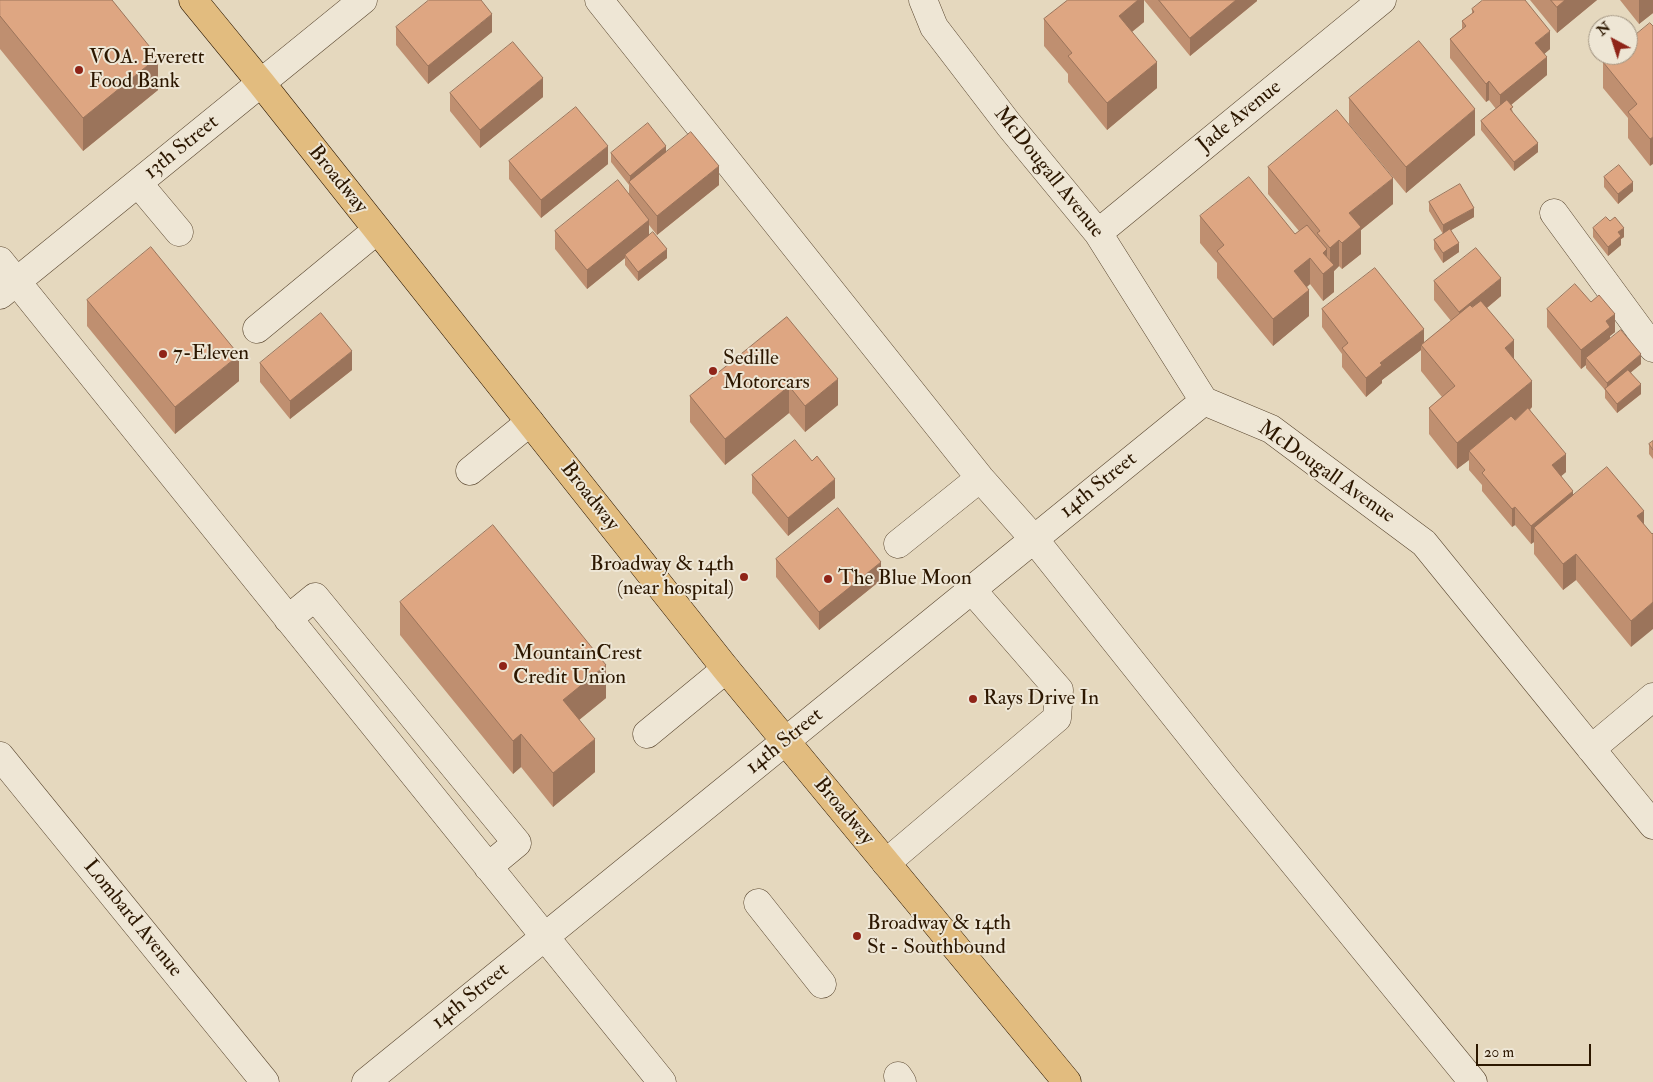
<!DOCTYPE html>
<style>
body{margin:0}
#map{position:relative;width:1653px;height:1082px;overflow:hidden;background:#e5d8be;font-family:"IM FELL Double Pica",serif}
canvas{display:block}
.north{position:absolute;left:1588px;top:15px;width:50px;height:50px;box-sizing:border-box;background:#eee6d5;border:1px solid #a09380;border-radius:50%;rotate:320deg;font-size:14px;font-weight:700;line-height:20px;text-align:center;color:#2c1700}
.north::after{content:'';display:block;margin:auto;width:18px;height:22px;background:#8f2418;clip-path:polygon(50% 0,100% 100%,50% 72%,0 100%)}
.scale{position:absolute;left:1476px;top:1044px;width:115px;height:22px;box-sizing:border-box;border:2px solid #2c1700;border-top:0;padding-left:6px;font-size:15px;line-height:18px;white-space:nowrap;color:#2c1700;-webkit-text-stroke:4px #eee6d5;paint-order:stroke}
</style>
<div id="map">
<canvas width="1653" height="1082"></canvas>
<div class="north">N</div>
<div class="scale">20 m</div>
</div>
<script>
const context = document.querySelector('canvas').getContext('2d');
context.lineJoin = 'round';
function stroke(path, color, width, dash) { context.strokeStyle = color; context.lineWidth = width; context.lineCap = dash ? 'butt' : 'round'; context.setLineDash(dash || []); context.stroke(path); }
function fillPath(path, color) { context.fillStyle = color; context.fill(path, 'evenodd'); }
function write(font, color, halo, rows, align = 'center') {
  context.font = font + ' "IM FELL Double Pica",serif'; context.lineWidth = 4; context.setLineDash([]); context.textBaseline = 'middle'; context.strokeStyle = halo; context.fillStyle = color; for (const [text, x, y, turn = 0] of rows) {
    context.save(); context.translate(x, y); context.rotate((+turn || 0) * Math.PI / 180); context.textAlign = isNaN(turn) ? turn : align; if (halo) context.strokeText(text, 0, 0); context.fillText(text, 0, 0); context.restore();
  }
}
const minor = new Path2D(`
 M599 0 980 478 1034 539 1226 780 1473 1082
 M923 0 934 27 1009 125 1098 233 1204 401 1271 429 1424 543 1653 825
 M138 183 179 232
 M1554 213 1653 348
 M1098 233 1382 0
 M0 261 662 1082
 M0 295 363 0
 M257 329 377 230
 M470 471 530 422
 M898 544 980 478
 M288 619 315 597 517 843 488 867
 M647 734 726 669
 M1591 749 1653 697
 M0 756 265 1082
 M886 863 1057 718 1059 690 972 590
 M758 903 822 984
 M898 1076 902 1082
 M366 1082 1204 401`);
const major = new Path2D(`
 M193 0 261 83 726 669 1067 1082`);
stroke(minor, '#5a4730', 29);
stroke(major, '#2c1700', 29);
stroke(minor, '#eee6d5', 28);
stroke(major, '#e2bc7f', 28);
fillPath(new Path2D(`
 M0 0 158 90 83 151 0 49Z
 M1068 0H1257V1L1190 56 1144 0V22L1132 32 1157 88 1107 130 1068 82V74L1044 46V19Z
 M1530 0H1597L1557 33Z
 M1620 0H1653V13L1639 24Z
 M1472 9 1550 49 1544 54 1547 75 1511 105 1513 113 1538 152 1514 171 1481 130V121L1496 109 1489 100 1486 102 1450 58V39L1462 29V21L1472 14Z
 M1653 26 1650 166 1628 138V118L1603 88V62Z
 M396 27 492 32 428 84 396 45Z
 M450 93 543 97 480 148 450 111Z
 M1349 98 1475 135 1406 193 1349 124Z
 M666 152 719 185 657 235 649 225V235L667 258 638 281 625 265V258L587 289 555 249V231L629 195V185L611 162V153Z
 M509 161 608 164 541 218 509 179Z
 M1268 167 1393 204 1361 230V254L1342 269 1339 266 1334 271V292L1323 301 1310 284 1307 287 1309 316 1273 346 1217 278V263L1200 243V216L1295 234 1299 231 1268 194Z
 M1604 177 1633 191 1618 204 1604 187Z
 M1429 202 1474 217 1451 230 1459 252 1443 263 1434 249V240L1443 234 1429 211Z
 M1610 221 1624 237 1621 239V245L1608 256 1593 237V228Z
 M1434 281 1501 296 1487 308 1514 359 1532 407 1530 410 1566 472 1561 476 1573 495 1644 511 1631 647 1576 580 1563 590 1534 554V542L1531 544 1515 525 1512 527 1482 491V485L1469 470V460L1457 469 1429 434V408L1442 397 1421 371V350L1382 380V383L1366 397 1342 367V354L1322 327V309L1424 343 1451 321 1434 300Z
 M87 300 239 381 175 434 87 326Z
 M1547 309 1615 332 1610 336V339L1641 364 1631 372 1641 394 1617 413 1605 398V390L1586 368V365L1581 369 1547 327Z
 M787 317 838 405 805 432 789 413 725 465 690 422V396Z
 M260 363 352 370 290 419 260 382Z
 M1649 444 1653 450V459L1649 454Z
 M752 475 835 498 788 536 752 493Z
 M776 559 881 580 819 630 776 577Z
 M400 602 606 698 579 720 595 772 553 807 521 767 513 774 400 635Z`), '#bf8f70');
fillPath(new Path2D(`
 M1138 0H1144V22L1119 42V16Z
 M1236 0H1257V1L1190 56V38Z
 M1565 0H1597L1557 33V7Z
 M1639 0H1653V13L1639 24Z
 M492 14V32L428 84V66Z
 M1550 31V49L1535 62V43Z
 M158 57V90L83 151V118Z
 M1547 57V75L1500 114V95Z
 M1157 62V88L1107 130V103Z
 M543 78V97L480 148V130Z
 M1489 81V100L1486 102V84Z
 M1475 109V135L1406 193V167Z
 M1653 137V164L1650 166V139Z
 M1538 143V152L1514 171V162Z
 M608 146V164L541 218V200Z
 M666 146V155L630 182V176Z
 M719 166V185L657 235V216Z
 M1393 178V204L1361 230V254L1342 269V243L1349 213Z
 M1633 182V191L1618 204V194Z
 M1474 208V217L1443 235V225Z
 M649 220V238L625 255V258L587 289V270Z
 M1624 228V237L1621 239V245L1608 256V247L1618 232Z
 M1339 240V266L1334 271V292L1323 301V253L1327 249V271L1330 269V248Z
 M1459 243V252L1443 263V253Z
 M667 249V258L638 281V272Z
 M1310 258V284L1294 298V271Z
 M1501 278V296L1459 331V312Z
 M1309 290V316L1273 346V319Z
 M1615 314V332L1610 336V345L1586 358V365L1581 369V350L1606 321Z
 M1424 329V348L1421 345V350L1382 380V383L1366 397V378L1380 363Z
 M1514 340V367L1505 348Z
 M352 351V370L290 419V401Z
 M1641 354V364L1607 392V383Z
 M239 355V381L175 434V407Z
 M838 379V405L805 432V406Z
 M1532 381V407L1473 456 1469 451V460L1457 469V443Z
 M1641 384V394L1617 413V404Z
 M789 386V413L725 465V439Z
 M1566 454V472L1552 484V465Z
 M835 479V498L788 536V518Z
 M1573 491V509L1534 528V542L1531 544V526Z
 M1515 507V525L1512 527V509Z
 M1644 511V537L1637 516Z
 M1576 554V580L1563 590V564Z
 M881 562V580L819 630V612Z
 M1653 602V629L1631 647V621Z
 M606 665V698L563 733V700Z
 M521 734V767L513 774V741Z
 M595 739V772L553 807V773Z`), '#9b745b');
const building = new Path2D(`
 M0 0H112L158 57 83 118 0 16Z
 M429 0H481L492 14 428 66 396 27Z
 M1068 0H1138L1119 16 1157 62 1107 103 1068 56 1072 53 1044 19Z
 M1159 0H1236L1190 38Z
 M1483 0H1525L1550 31 1535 43 1547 57 1500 95 1489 81 1486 84 1450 39 1466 26 1462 21 1474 12 1472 9Z
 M1551 0H1565L1557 7Z
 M1650 23 1653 26V137L1650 139 1628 112 1637 104 1603 62 1611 55H1628V41Z
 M1419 41 1475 109 1406 167 1349 98Z
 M513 42 543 78 480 130 450 93Z
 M1507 100 1513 107 1510 109 1538 143 1514 162 1481 121Z
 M576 107 608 146 541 200 509 161Z
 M1337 110 1393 178 1349 213 1361 227 1342 243 1339 240 1330 248 1317 233 1320 231 1268 167Z
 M648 123 666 146 630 176 611 153Z
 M691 132 719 166 657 216 629 182Z
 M1619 165 1633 182 1618 194 1604 177Z
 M1249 177 1295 234 1307 225 1327 249 1323 253 1334 265 1323 274 1310 258 1294 271 1309 290 1273 319 1217 251 1224 245 1200 216Z
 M618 180 649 220 587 270 555 231Z
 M1460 184 1474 208 1443 225 1429 202Z
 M1606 217 1610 221 1615 217 1624 228 1618 232 1621 236 1608 247 1593 228Z
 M1450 229 1459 243 1443 253 1434 240Z
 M653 232 667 249 638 272 625 255Z
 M151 247 239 355 175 407 87 300Z
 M1476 248 1501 278 1459 312 1434 281Z
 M1375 268 1424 329 1380 363 1382 365 1366 378 1342 348 1348 343 1322 309Z
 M1575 284 1591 302 1599 295 1615 314 1606 321 1610 327 1581 350 1547 309Z
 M1481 301 1514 340 1505 348 1532 381 1457 443 1429 408 1455 386 1421 345 1470 305 1472 307Z
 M321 313 352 351 290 401 260 363Z
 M787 317 838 379 805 406 789 386 725 439 690 396Z
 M1621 330 1641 354 1607 383 1586 358Z
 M1628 370 1641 384 1617 404 1605 389Z
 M1528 408 1566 454 1552 465 1573 491 1531 526 1515 507 1512 509 1482 473 1485 470 1469 451 1511 416 1515 420Z
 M795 440 812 461 817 456 835 479 788 518 752 475Z
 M1653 441V450L1649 444Z
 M1607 467 1644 511 1637 516 1652 534 1653 533V602L1631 621 1576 554 1563 564 1534 528Z
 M838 508 881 562 819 612 776 559Z
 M493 525 606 665 563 700 595 739 553 773 521 734 513 741 400 602Z`);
fillPath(building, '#dea682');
stroke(building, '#9b745b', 1);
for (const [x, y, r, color] of [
 [79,70,5,"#8f2418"],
 [163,354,5,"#8f2418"],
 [713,371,5,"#8f2418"],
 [744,577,5,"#8f2418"],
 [828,579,5,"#8f2418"],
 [503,666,5,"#8f2418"],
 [973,699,5,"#8f2418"],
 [857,936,5,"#8f2418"]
]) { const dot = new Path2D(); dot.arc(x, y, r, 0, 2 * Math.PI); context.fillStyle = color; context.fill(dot); stroke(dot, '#eee6d5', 2); }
write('21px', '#2c1700', '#eee6d5', [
 ["VOA. Everett",89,58],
 ["Food Bank",89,82],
 ["7-Eleven",173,354],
 ["Sedille",723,359],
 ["Motorcars",723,383],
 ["Broadway & 14th",734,565,"right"],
 ["(near hospital)",734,589,"right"],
 ["The Blue Moon",838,579],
 ["MountainCrest",513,654],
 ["Credit Union",513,678],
 ["Rays Drive In",983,699],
 ["Broadway & 14th",867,924],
 ["St - Southbound",867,948]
], 'left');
write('21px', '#2c1700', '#eee6d5', [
 ["Jade Avenue",1240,117,-39],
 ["13th Street",182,148,-39],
 ["McDougall Avenue",1048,173,51],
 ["Broadway",337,180,51],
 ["McDougall Avenue",1326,473,35],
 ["14th Street",1099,486,-39],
 ["Broadway",589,497,52],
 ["14th Street",785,742,-39],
 ["Broadway",843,812,50],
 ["Lombard Avenue",132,919,51],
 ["14th Street",471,997,-39]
]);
</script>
